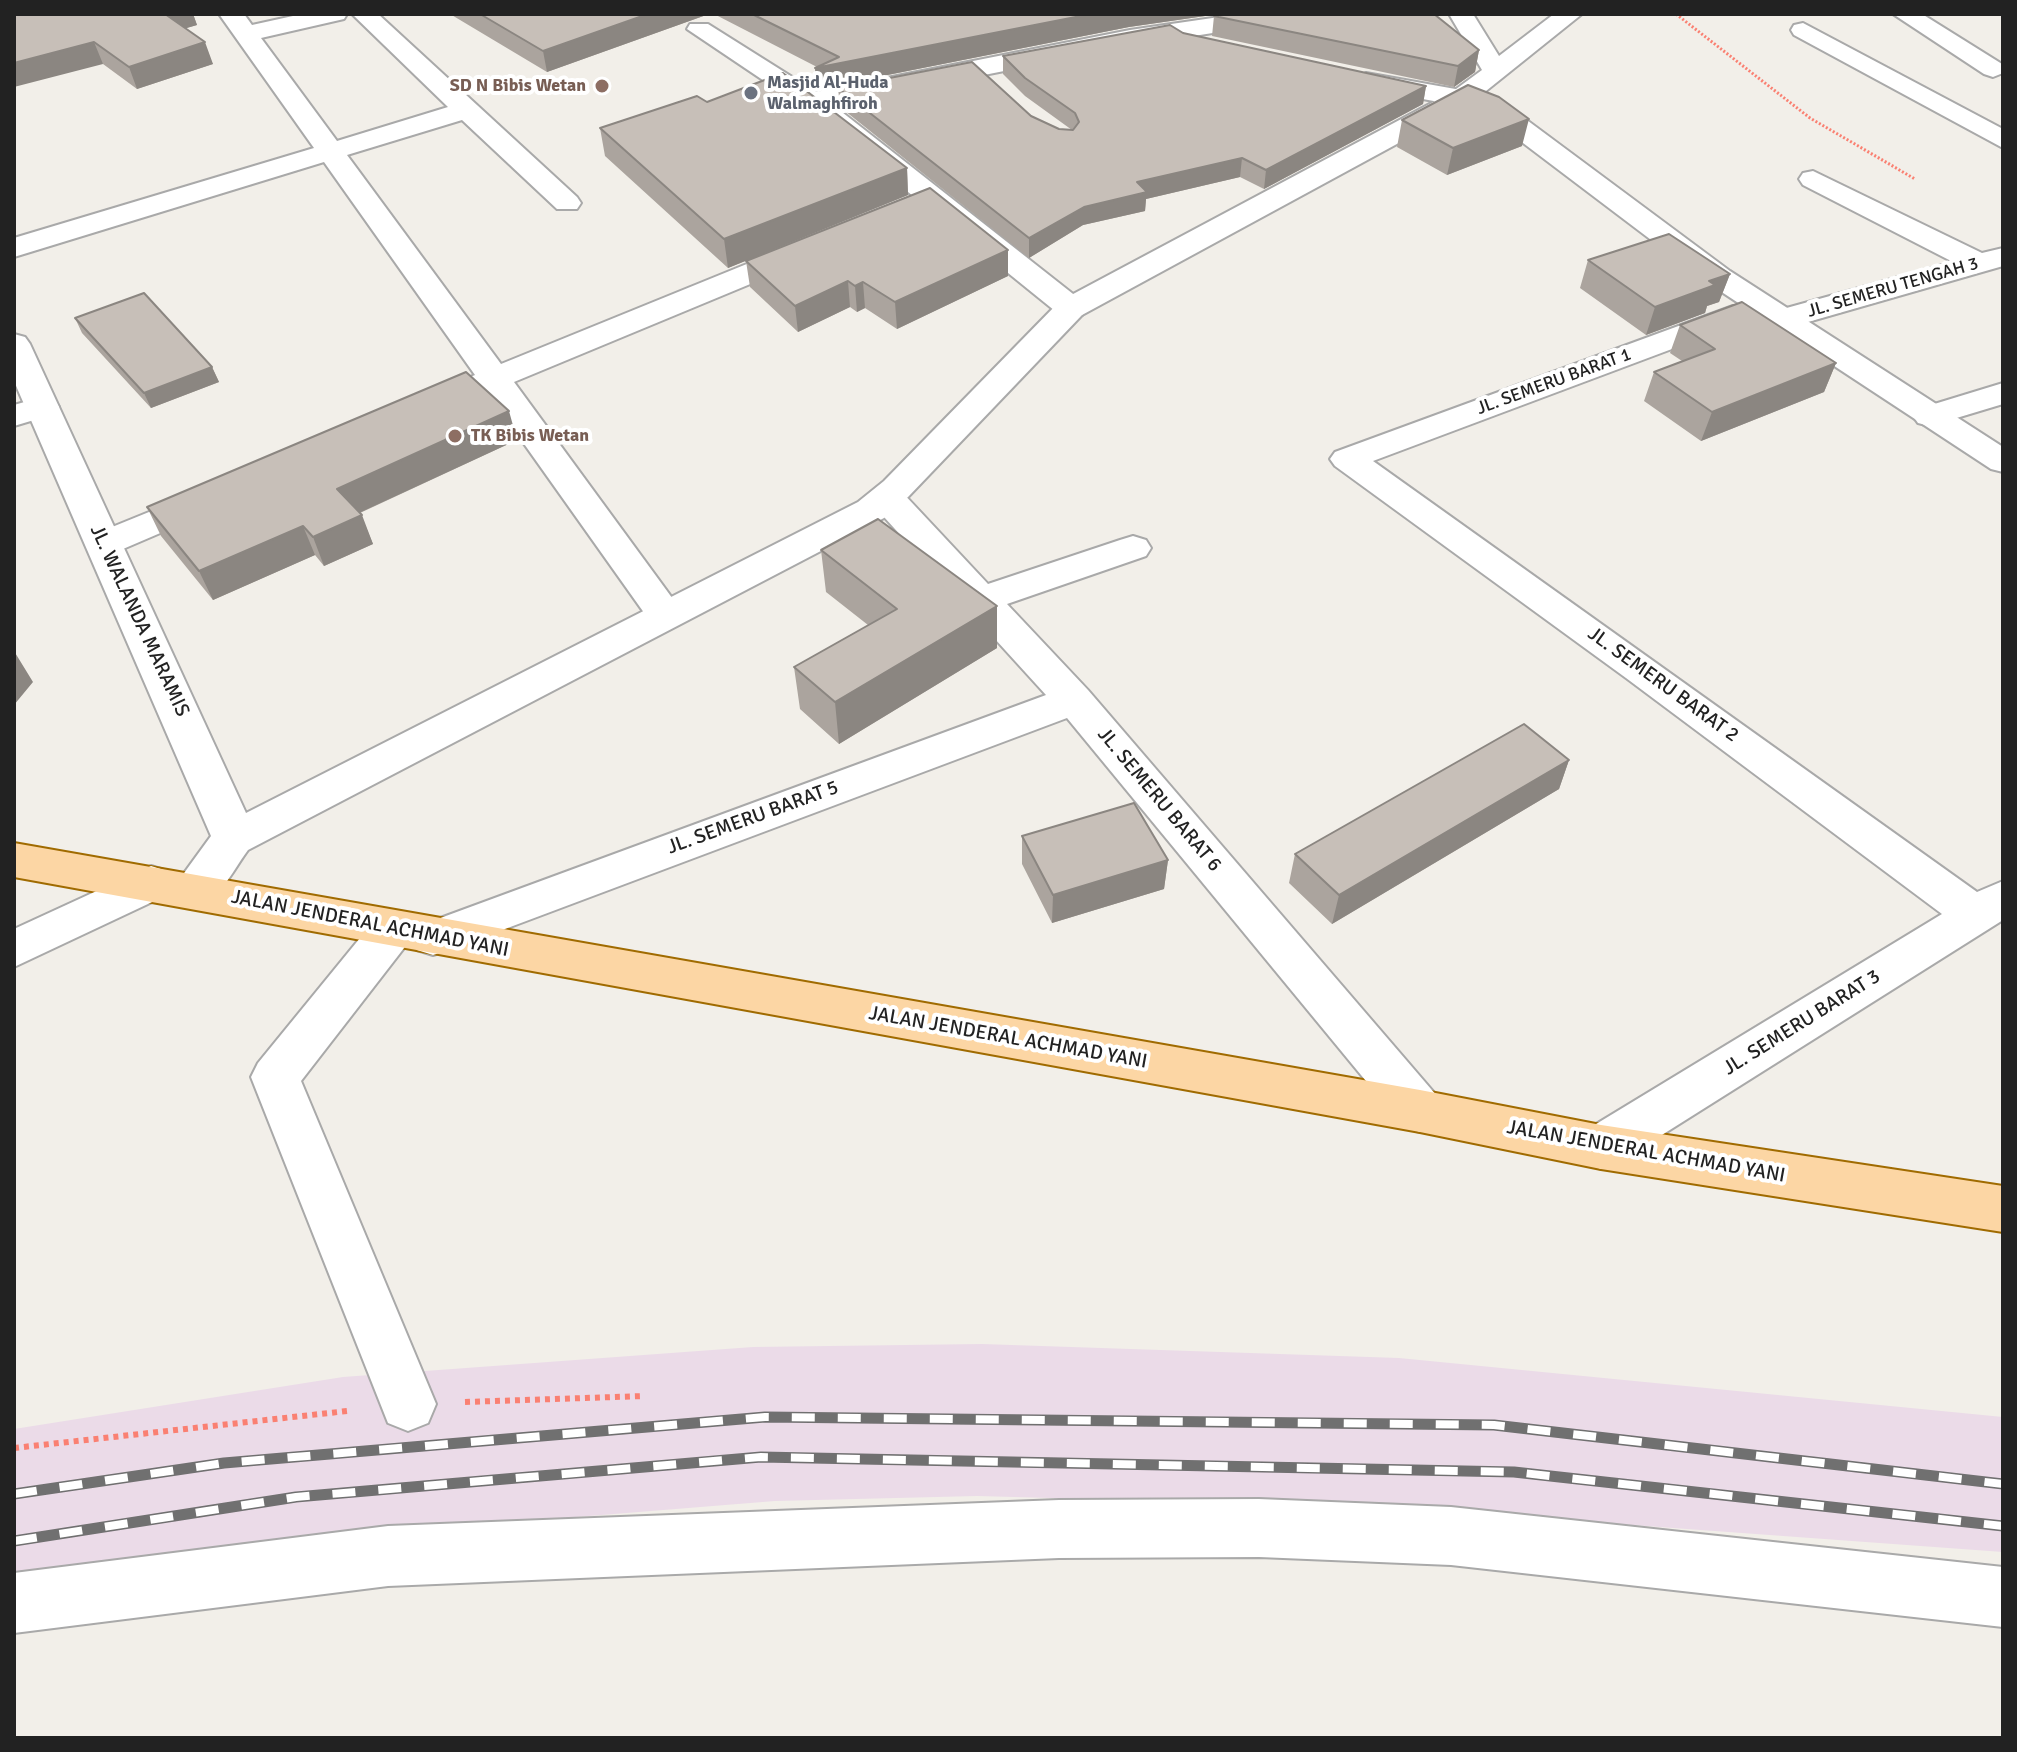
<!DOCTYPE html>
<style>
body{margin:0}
#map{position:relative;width:2017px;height:1752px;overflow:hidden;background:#f2efe9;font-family:Signika,sans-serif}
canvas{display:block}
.frame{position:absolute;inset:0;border:16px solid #222;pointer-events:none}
</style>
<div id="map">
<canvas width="2017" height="1752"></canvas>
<div class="frame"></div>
</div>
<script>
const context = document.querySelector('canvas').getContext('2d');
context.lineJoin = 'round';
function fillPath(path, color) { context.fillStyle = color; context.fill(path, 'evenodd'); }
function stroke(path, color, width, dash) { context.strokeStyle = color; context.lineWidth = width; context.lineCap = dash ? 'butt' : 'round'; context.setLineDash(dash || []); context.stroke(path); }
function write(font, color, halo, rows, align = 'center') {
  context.font = font + ' Signika,sans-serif'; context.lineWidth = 8; context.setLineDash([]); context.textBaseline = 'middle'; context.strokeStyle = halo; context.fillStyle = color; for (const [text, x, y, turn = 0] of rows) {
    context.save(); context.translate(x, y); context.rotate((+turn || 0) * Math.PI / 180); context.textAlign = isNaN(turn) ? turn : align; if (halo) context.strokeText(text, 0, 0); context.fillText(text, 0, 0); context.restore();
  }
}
fillPath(new Path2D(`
 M982 1344 1399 1358 2003 1417V1552L1632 1525 1199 1502 977 1496 775 1501 304 1539 14 1581V1429L343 1377 753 1347Z`), '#ebdbe8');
const minor = new Path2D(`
 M219 14H244L252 25 302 14H347L344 19 261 38 337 141 448 107 352 14H378L577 197 581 203 577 209H557L462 120 347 155 501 364 791 246H813L817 252 813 258 514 382 678 606 684 615 678 624 665 628 652 624 488 393C465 403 439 420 414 414L409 407 414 400 475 375 324 162 14 257V238L314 148Z
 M1240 14H1301L1289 21 1130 46 833 105 1082 301 1087 308 1082 315H1060L803 107 687 29 690 24H708L816 92 1130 30Z
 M1893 14H1922L2002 64 2003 73 1993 77 1984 74Z
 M1803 23 2003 129V148L1794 35 1791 30 1794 25Z
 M1366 73 1461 90 1470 92 1474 98 1470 104 1461 106 1357 87 1353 81Z
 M1813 171 1982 253 2003 248V266L1794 326H1772L1767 319 1772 312 1953 262 1803 185 1799 179 1803 173Z
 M1733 306 1744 308 1749 315 1744 322 1373 461 1977 892 2003 881V920L1619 1162 1601 1169 1583 1162 1576 1147 1583 1132 1942 914 1626 678 1335 466 1330 459 1335 452Z
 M2003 383V404L1930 426 1918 423 1913 416 1918 409Z
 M42 397 54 400 59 407 54 414 14 426V405Z
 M887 487 900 490 988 584 1120 540 1133 536 1146 540 1151 548 1146 556 1007 604 1088 690 1437 1096 1445 1111 1437 1126 1420 1132 1403 1126 1067 718 449 950 433 955 417 950 411 939 301 1081 436 1404 428 1423 408 1431 388 1423 251 1077 258 1063 378 916 394 911 410 916 416 927 1046 695 874 506 869 498 874 490Z
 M208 488 221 491 226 499 221 507 116 552 103 556 90 552 85 544 90 536Z
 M151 866 167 871 173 883 167 895 14 967V929Z
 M1259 1499 1451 1507 2003 1567V1627L1451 1565 1259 1557 1059 1558 388 1586 14 1633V1573L388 1526 1059 1500Z`);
const tertiary = new Path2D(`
 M1449 14H1473L1499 56 1554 14H1582L1481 95 1512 109 1730 271 2003 447V472L1991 469 1708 283 1494 121 1465 107 1082 315 908 497 884 518 248 850C228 877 214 915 177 903L171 891 211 836 14 381V334L25 337 30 344 246 813 858 502 884 481 1060 301 1452 92 1482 70Z`);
const primary = new Path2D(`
 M14 843 1420 1090 1601 1125 2003 1186V1232L1601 1169 1420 1132 14 877Z`);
stroke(minor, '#a9a9a9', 4);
stroke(tertiary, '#a9a9a9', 4);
stroke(primary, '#a06b00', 4);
stroke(new Path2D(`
 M1676 14 1810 118 1915 179`), '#fa8072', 3, [2, 2]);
stroke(new Path2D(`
 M465 1402 644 1396
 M14 1448 347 1411`), '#fa8072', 6, [5, 5]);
fillPath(minor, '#fff');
fillPath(tertiary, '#fff');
fillPath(primary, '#fcd6a4');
const rail = new Path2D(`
 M14 1494 224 1463 765 1417 1494 1425 2003 1484
 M14 1541 296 1497 761 1457 1514 1472 2003 1526`);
stroke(rail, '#707070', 11);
stroke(rail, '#fff', 8, [23]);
fillPath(new Path2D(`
 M14 14H193L197 25 186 28 213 64 137 89 103 64Z
 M450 14H709L547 72Z
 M714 14H1219L1129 27 817 89 815 68 817 67Z
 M1214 16 1479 50 1475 72 1454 87 1212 36Z
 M1183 33 1426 86 1423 104 1264 189 1240 177 1146 199 1145 211 1083 225 1029 258 840 107 838 88 1031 116 1059 129 1072 130 1025 96 1003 74V56Z
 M707 102 907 168 908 195 728 268 605 156 600 128Z
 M1402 120 1522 146 1447 175 1397 147Z
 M1588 260 1730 274 1719 302 1707 306 1705 313 1646 335 1580 288Z
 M746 261 1008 276 897 329 865 308 857 312 850 307 798 332 750 287Z
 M75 318 212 367 219 382 151 408 82 333Z
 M1680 325 1836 363 1824 392 1701 441 1644 401 1654 372 1682 361 1670 353Z
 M517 440 360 513 373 544 324 566 315 555 213 600 161 536 147 507Z
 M821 550 997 606V648L839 744 800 709 794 667 868 625 826 592Z
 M1569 760 1559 789 1332 924 1289 883 1295 854Z
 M1022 836 1168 860 1164 889 1052 923 1022 864Z`), '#aba49e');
fillPath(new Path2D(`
 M163 14H193L197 25 170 33Z
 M648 14H709L547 72 543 51Z
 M1091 14H1219L1129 27 817 89 815 68Z
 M94 42 103 64 14 87V63Z
 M205 42 213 64 137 89 129 67Z
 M1479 50 1475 72 1454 87 1458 66Z
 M1426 86 1423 104 1264 189 1266 170Z
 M1529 119 1522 146 1447 175 1453 148Z
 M1242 158 1240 177 1146 199 1145 211 1083 225 1029 258V238L1084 207 1137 182Z
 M907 168 908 195 728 268 724 239Z
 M1008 250V276L897 329 895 302Z
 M1730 274 1719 302 1707 306 1705 313 1646 335 1655 307 1709 281Z
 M848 281 850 307 798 332 795 306Z
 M863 282 865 308 857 312 855 286Z
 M1836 363 1824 392 1701 441 1712 412Z
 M212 367 219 382 151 408 144 393Z
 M509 411 517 440 348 518 337 489Z
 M362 515 373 544 324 566 313 537Z
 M303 526 315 555 213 600 199 571Z
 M997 606V648L839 744 835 702Z
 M14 651 33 682 14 705Z
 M1569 760 1559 789 1332 924 1339 895Z
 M1168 860 1164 889 1052 923 1053 895Z`), '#8b8681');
const building = new Path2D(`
 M14 14H165L205 42 129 67 94 42 14 63Z
 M480 14H648L543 51Z
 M752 14H1091L815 68 839 57Z
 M1225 14H1434L1479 50 1458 66 1214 16Z
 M1170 25 1183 33 1426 86 1266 170 1242 158 1137 182 1147 192 1084 207 1029 238 838 88 972 62 1031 116 1059 129 1073 130 1079 122 1075 113 1025 78 1003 56Z
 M783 73 907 168 724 239 600 128 697 96 707 102Z
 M1468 85 1499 97 1529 119 1453 148 1402 120Z
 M930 188 1008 250 895 302 863 282 855 286 848 281 795 306 746 261Z
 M1669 234 1730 274 1709 281 1715 285 1655 307 1588 260Z
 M144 293 212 367 144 393 75 318Z
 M1742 302 1836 363 1712 412 1654 372 1715 349 1680 325Z
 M466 372 509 411 337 489 362 515 313 537 303 526 199 571 147 507Z
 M878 519 997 606 835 702 794 667 897 609 821 550Z
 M1524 724 1569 760 1339 895 1295 854Z
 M1134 803 1168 860 1053 895 1022 836Z`);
fillPath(building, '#c7bfb8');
stroke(building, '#8b8681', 2);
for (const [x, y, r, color] of [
 [602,86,8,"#8d6e63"],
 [751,93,8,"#6b7280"],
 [455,436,8,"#8d6e63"]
]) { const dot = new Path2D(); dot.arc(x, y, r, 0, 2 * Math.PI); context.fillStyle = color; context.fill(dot); stroke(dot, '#fff', 3); }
write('bold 18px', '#5b616d', '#fff', [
 ["Masjid Al-Huda",767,83],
 ["Walmaghfiroh",767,104]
], 'left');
write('bold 18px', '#785e54', '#fff', [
 ["SD N Bibis Wetan",586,86],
 ["TK Bibis Wetan",471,436,"left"]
], 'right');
write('18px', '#222', '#fff', [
 ["JL. SEMERU TENGAH 3",1893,288,-16],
 ["JL. SEMERU BARAT 1",1554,382,-20]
]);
write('20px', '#222', '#fff', [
 ["JL. WALANDA MARAMIS",139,621,65],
 ["JL. SEMERU BARAT 2",1663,685,36],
 ["JL. SEMERU BARAT 6",1159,800,50],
 ["JL. SEMERU BARAT 5",753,818,-20],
 ["JALAN JENDERAL ACHMAD YANI",370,924,11],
 ["JL. SEMERU BARAT 3",1802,1023,-32],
 ["JALAN JENDERAL ACHMAD YANI",1008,1038,10],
 ["JALAN JENDERAL ACHMAD YANI",1646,1152,10]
]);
</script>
